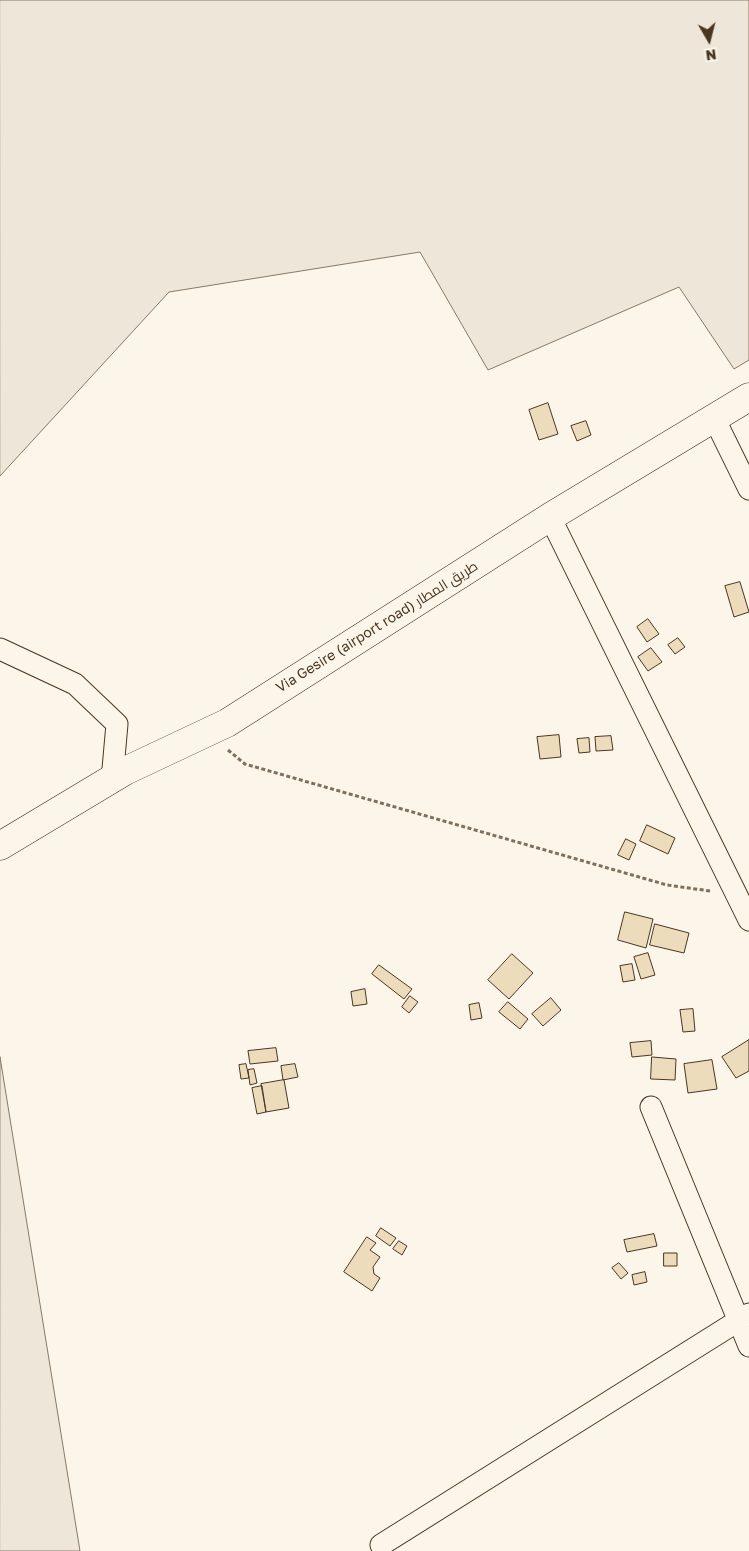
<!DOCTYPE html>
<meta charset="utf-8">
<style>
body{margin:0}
#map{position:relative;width:749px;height:1551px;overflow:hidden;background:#fbf6e9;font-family:"Golos Text",sans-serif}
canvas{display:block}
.north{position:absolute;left:684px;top:15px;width:50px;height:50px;-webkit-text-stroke:4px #fbf6e9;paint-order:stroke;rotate:172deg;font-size:14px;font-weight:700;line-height:20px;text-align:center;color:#4a3520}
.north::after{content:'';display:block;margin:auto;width:18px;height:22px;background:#4a3520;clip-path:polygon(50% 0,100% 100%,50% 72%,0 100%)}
</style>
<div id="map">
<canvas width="749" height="1551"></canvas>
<div class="north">N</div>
</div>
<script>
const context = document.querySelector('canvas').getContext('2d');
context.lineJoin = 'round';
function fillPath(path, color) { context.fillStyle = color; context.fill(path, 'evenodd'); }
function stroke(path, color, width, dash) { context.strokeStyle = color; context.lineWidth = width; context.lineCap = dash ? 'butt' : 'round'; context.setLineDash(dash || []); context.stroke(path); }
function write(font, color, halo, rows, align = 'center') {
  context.font = font + ' "Golos Text",Cairo,sans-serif'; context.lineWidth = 4; context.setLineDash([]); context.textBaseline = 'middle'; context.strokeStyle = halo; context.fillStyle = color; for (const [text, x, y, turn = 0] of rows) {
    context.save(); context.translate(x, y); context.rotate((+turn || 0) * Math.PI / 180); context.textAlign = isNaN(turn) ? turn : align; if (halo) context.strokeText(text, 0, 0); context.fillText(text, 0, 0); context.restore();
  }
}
const green = new Path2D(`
 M0 0H749V360L734 369 679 287 488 370 420 252 169 292 0 476Z
 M0 1057 80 1551H0Z`);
fillPath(green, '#ede6d9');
stroke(green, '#887966', 1);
const building = new Path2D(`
 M548 403 558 434 539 440 529 410Z
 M586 421 591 435 577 441 571 426Z
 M740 582 749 612 734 617 725 586Z
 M648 619 659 634 647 642 637 627Z
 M678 638 685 647 675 654 668 645Z
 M651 648 662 662 648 671 638 657Z
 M559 735 561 757 540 759 537 737Z
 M611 736 613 750 596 751 595 737Z
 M589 738 590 752 579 753 577 739Z
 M647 825 675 838 668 854 640 841Z
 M626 839 636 844 629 860 618 855Z
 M625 912 653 919 646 948 618 940Z
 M655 924 689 933 684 953 650 945Z
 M648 953 655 975 641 979 634 957Z
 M512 954 533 973 509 999 488 980Z
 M632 964 635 980 623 982 620 966Z
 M379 965 412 989 404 999 372 974Z
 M365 989 367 1004 353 1006 351 992Z
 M410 996 418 1002 409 1013 402 1007Z
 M551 998 561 1010 543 1026 532 1014Z
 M508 1002 528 1019 520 1029 499 1012Z
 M479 1003 482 1018 471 1020 469 1005Z
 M693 1009 695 1031 683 1032 680 1010Z
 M749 1040V1071L736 1078 722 1057Z
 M651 1041 652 1055 632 1057 630 1043Z
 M276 1048 278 1061 250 1064 248 1051Z
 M652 1057 676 1059 675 1080 651 1079Z
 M712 1060 717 1089 688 1093 684 1064Z
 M246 1064 249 1078 241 1079 239 1065Z
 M295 1064 298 1077 283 1080 281 1066Z
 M254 1069 257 1083 250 1085 248 1070Z
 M284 1080 289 1108 266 1112 261 1084Z
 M262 1086 266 1112 257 1114 252 1088Z
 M381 1228 396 1238 390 1246 376 1236Z
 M654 1234 657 1246 627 1252 624 1240Z
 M367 1237 376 1243 370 1250 380 1257 373 1267 374 1274 380 1278 372 1291 344 1272Z
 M399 1241 407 1246 402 1255 393 1249Z
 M664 1253H677V1266H664Z
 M619 1263 628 1273 621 1279 612 1268Z
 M645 1272 647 1282 634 1285 632 1275Z`);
fillPath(building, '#ecdcbc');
stroke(building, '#4a3520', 1);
const minor = new Path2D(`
 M714 418 749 489
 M550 517 749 920
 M0 649 75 684 117 724 112 780
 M651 1107 749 1346
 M381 1545 749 1314`);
const secondary = new Path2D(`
 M0 846 125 771 227 723 550 517 749 397`);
stroke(minor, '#4a3520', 23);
stroke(secondary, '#4a3520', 29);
stroke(new Path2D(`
 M228 750 245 764 667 885 710 891`), '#7f6f5c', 3, [4, 2.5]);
stroke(minor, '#fbf6e9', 21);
stroke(secondary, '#fbf6e9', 28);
write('14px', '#4a3520', '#fbf6e9', [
 ["Via Gesire (airport road) طريق المطار",377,627,-32]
]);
</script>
